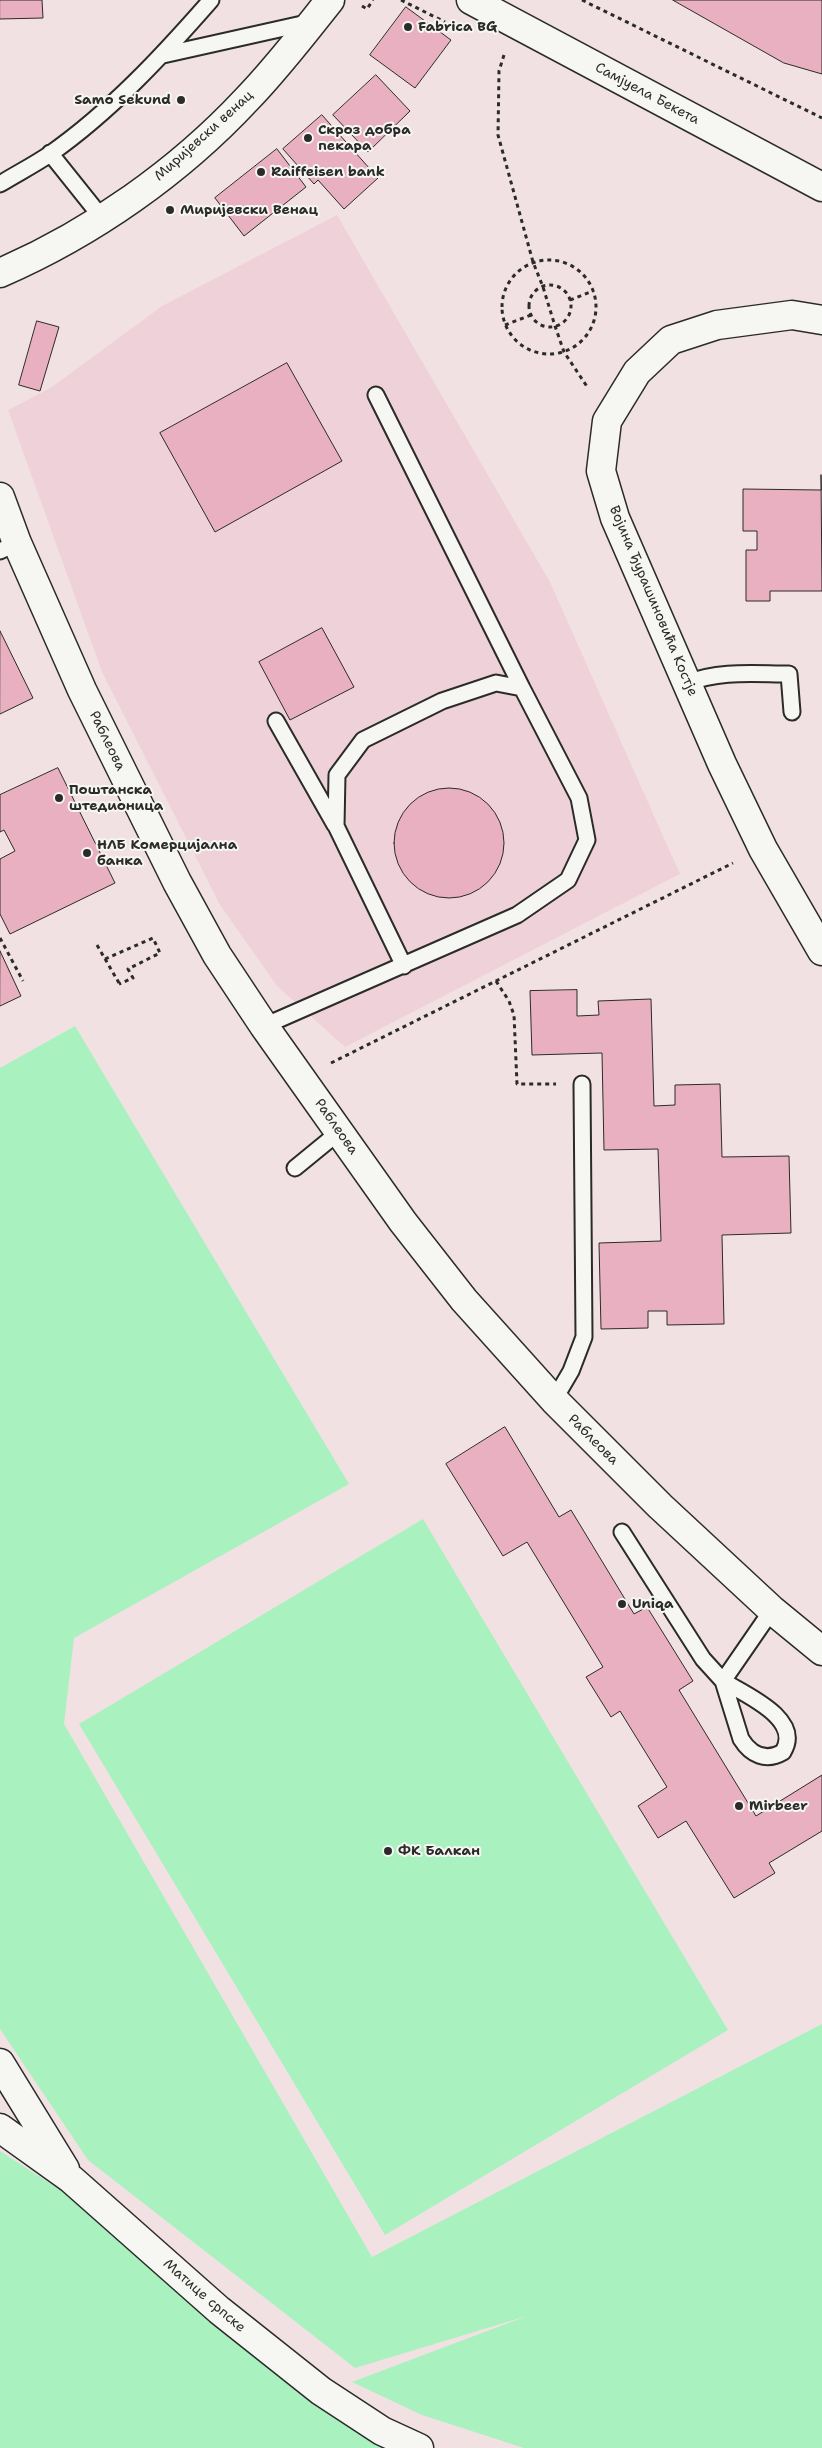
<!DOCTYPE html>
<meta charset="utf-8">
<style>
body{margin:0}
canvas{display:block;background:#f2e1e3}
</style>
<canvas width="822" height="2448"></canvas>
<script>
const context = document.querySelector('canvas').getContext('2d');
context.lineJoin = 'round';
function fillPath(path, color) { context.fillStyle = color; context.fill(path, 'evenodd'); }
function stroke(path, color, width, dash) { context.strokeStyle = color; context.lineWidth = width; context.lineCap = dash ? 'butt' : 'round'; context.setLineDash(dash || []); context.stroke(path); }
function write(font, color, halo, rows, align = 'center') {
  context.font = font + ' "Shantell Sans",sans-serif'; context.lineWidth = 4; context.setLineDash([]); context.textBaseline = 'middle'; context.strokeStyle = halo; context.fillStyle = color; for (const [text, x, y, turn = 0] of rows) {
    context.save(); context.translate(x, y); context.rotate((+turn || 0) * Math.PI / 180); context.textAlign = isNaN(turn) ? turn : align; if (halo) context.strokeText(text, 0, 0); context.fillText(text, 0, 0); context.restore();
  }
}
fillPath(new Path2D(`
 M337 215 550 582 680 874 345 1047 277 986 220 905 102 672 8 410 52 387 162 306Z`), '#efd2d9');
fillPath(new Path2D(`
 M75 1026 349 1484 74 1638 64 1724 372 2257 822 2024V2448H524L422 2415 352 2382 527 2316 355 2368 88 2160 0 2029V1068Z
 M423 1519 728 2030 385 2235 79 1724Z
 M0 2151 85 2206 404 2448H0Z`), '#a9f1bf');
const building = new Path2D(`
 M0 0H42L43 18 0 19Z
 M673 0H822V74L784 63Z
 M406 7 451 40 415 88 370 55Z
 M376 75 410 111 368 152 333 115Z
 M322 115 378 178 344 209 318 180 314 184 283 149Z
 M277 149 306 187 244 236 215 198Z
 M37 321 59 327 40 391 19 385Z
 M287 363 342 461 215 532 160 433Z
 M821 475 822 591H770V601H746V550H757V531H743V489L821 490Z
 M322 628 354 687 290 720 259 662Z
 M0 631 33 698 0 714Z
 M58 768 115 883 10 934 0 914V859L15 851 4 830 0 832V795Z
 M394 843a55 55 0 1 1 110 0a55 55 0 1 1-110 0Z
 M0 951 21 996 0 1006Z
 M577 990V1016L599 1015 598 1001 651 999 654 1106 675 1105V1085L720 1084 722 1157 789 1156 791 1233 722 1235 724 1324 667 1325V1311H648V1328L601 1329 599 1243 661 1241 658 1149 604 1150 602 1053 532 1055 530 991Z
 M505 1427 559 1517 571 1510 634 1614 647 1607 693 1681 679 1690 756 1816 822 1775V1831L769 1863 775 1873 734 1898 686 1821 658 1838 638 1806 667 1787 620 1711 611 1717 586 1677 603 1667 527 1542 503 1556 446 1464Z`);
fillPath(building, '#e9b0c1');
stroke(building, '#2b2b2b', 1);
const service = new Path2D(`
 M163 55 311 22
 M50 153 102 218
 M0 184C16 174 34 165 50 154 110 112 163 55 211 0
 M376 395 522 688
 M0 551 17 543
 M687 683C720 670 755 674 789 674L792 712
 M276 721 335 825
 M264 1026 517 915 568 880 587 840 579 798 522 688 496 683 442 701 363 740 337 775 336 826 404 966
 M295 1168 339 1132
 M554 1400 571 1371 584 1337 582 1084
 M622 1532 703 1659 723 1681 772 1610
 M723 1681C746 1695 803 1719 783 1752 766 1762 751 1755 741 1739Z`);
const minor = new Path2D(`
 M822 320 792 315 717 325 671 340 637 372 607 421 601 471 615 518 722 764 763 849 822 951`);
const tertiary = new Path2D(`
 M471 0 822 187
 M0 273C92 233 179 172 247 99 277 68 303 34 330 0
 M0 497 17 543 82 690 177 882 217 955 264 1026 403 1222 464 1300 554 1400 660 1506 772 1610 822 1651`);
const secondary = new Path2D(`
 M0 2063 65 2169
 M0 2128 71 2179 219 2310 321 2391 382 2431 419 2448`);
stroke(service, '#2b2b2b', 19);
stroke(minor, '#2b2b2b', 31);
stroke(tertiary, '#2b2b2b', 31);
stroke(secondary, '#2b2b2b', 31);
stroke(new Path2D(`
 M401 0 445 22
 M582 0 822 118
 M362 6 367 9 373 0
 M504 55 499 71 498 135 533 262 543 287 555 326 564 352 588 388
 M502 307a47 47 0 1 1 94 0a47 47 0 1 1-94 0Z
 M529 306a21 21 0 1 1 42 0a21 21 0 1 1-42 0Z
 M570 300 593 291
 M505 325 531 315
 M0 938 23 981
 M97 945 119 983
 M105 959 153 938 160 953 128 969 133 978 119 984
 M496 981 509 1001 514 1015 517 1084H556
 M331 1063 733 863`), '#2b2b2b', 3, [4, 4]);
stroke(service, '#f6f6f2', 15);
stroke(minor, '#f6f6f2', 28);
stroke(tertiary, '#f6f6f2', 28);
stroke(secondary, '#f6f6f2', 28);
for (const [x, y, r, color] of [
 [408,27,5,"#2b2b2b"],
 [181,100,5,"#2b2b2b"],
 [308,138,5,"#2b2b2b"],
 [261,172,5,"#2b2b2b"],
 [170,210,5,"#2b2b2b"],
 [59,798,5,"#2b2b2b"],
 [87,853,5,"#2b2b2b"],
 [622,1604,5,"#2b2b2b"],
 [739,1806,5,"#2b2b2b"],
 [388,1851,5,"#2b2b2b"]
]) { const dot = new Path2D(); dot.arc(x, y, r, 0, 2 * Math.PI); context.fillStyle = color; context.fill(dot); stroke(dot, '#f6f6f2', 2); }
write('bold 14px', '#2b2b2b', '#f6f6f2', [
 ["Fabrica BG",418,27],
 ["Samo Sekund",171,100,"right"],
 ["Скроз добра",318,130],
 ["пекара",318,146],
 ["Raiffeisen bank",271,172],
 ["Миријевски Венац",180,210],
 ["Поштанска",69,790],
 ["штедионица",69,806],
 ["НЛБ Комерцијална",97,845],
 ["банка",97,861],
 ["Uniqa",632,1604],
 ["Mirbeer",749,1806],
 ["ФК Балкан",398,1851]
], 'left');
write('14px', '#2b2b2b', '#f6f6f2', [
 ["Самјуела Бекета",647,94,28],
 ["Миријевски венац",204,136,-42],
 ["Војина Ђурашиновића Костје",653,601,67],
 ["Раблеова",107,741,64],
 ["Раблеова",336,1127,55],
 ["Раблеова",593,1440,45],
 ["Матице српске",204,2296,41]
]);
</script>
